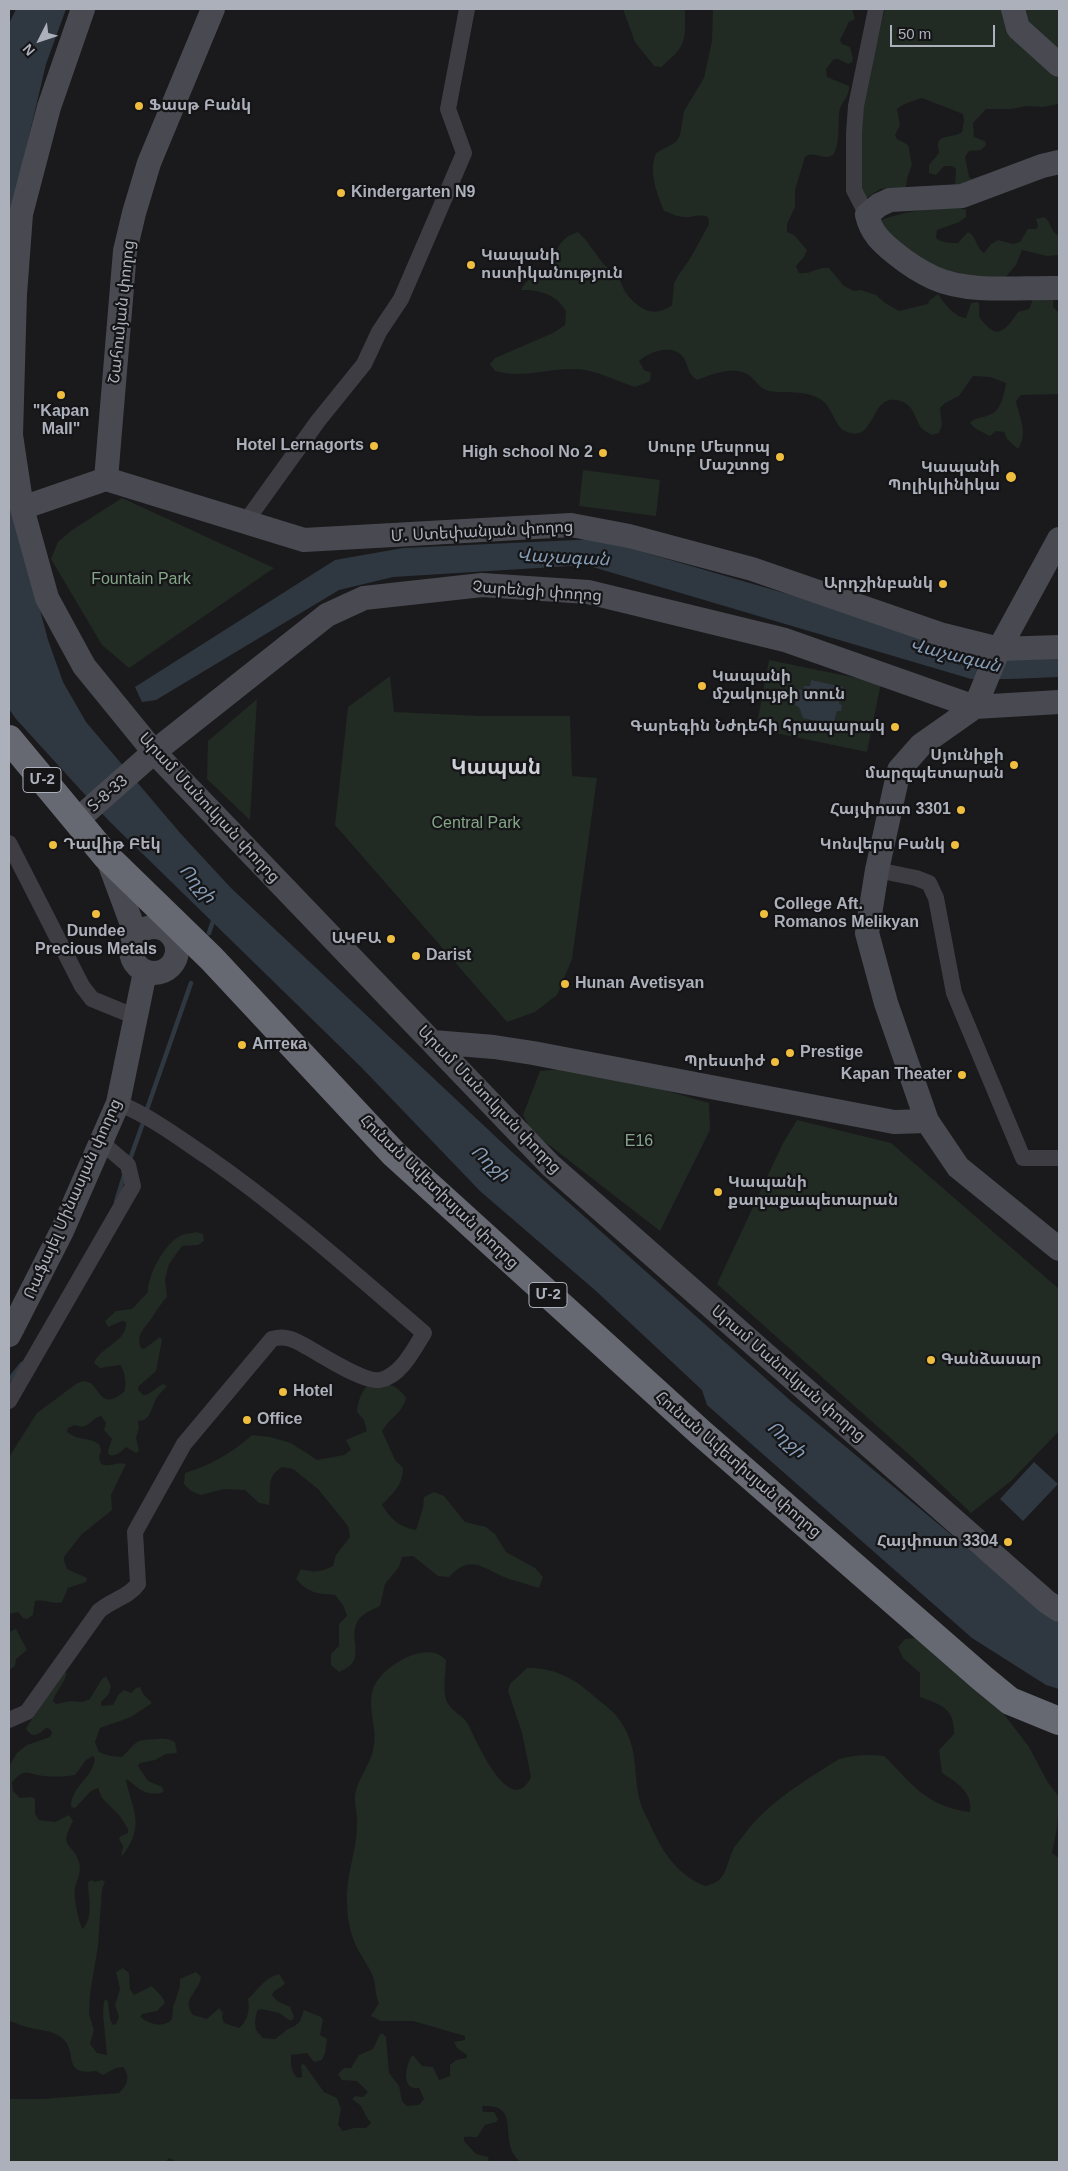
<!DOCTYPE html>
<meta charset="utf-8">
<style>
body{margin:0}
#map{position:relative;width:1068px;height:2171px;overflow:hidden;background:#1a1a1c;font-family:Arial,sans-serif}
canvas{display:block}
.frame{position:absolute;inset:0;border:10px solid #acb0bb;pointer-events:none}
.north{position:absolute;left:15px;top:15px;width:50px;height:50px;-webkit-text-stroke:4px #151517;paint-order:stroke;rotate:229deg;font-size:14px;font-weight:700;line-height:20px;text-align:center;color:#acb0bb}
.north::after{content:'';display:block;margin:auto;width:18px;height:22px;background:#acb0bb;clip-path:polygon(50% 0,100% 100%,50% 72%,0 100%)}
.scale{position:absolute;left:890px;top:25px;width:105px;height:22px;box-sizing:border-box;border:2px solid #acb0bb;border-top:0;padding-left:6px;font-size:15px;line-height:18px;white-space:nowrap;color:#acb0bb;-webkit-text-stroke:4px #151517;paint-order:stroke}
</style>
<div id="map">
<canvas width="1068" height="2171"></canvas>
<div class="frame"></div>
<div class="north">N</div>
<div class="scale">50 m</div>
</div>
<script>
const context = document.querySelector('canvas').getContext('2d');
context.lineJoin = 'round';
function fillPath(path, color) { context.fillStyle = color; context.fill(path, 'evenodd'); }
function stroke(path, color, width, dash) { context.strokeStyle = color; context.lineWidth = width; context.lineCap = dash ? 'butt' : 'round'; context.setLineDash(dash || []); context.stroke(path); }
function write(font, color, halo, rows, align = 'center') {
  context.font = font + ' Arial,"Noto Sans Armenian",sans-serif'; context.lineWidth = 4.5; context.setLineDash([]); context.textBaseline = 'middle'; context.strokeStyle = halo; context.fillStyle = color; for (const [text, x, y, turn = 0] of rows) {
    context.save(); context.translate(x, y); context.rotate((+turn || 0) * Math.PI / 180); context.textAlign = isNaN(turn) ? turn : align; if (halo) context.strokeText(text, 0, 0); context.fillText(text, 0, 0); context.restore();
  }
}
fillPath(new Path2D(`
 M623 9H685C685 42 688 44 661 67L654 66 635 42Z
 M713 9H852L855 19 849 22 840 40 842 44 850 47 853 58 852 62 848 64 838 59H834L826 69 827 77 849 86C850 98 839 103 839 115 838 123 840 153 831 156 822 160 815 150 805 157L795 190V207L787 224V232L794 235 807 250 804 257 796 266 799 273C811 275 818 266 829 268L844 286 854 291 861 290 876 295 885 303 899 311 928 304 929 301 938 294C944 303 954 317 966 318L971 303 978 302C981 307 978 312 980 318 982 321 985 324 988 327 1002 340 1011 321 1018 312L1029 309 1033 299 1054 295 1053 307 1059 313V394L1021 395 1016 401C1019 417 1029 433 1018 449L1007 439 1004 432 996 431 990 436 976 429 970 423C976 417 982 418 989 415 1001 412 1004 394 1006 383L990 377 973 376 959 396 945 403 940 408 942 425 939 433 932 435C928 433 922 430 920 426 913 414 913 402 895 400 871 396 875 443 847 432 835 428 833 410 824 402 810 389 786 394 769 391 758 389 755 377 745 373 729 367 711 375 697 380 688 374 689 369 685 360 675 342 650 351 639 361L644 370 651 373 650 381 635 387C616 381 597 370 576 369 549 368 521 379 495 371L490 364 495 358 553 333 565 325 566 311C557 295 539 289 521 290 527 277 535 277 548 276L554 270C554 251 559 238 578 232 588 241 594 252 602 262 606 268 613 270 617 275 621 280 622 287 626 293 638 309 654 319 672 305L674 283 678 276 691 257 709 224 708 217C699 213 693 218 684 217 677 217 670 213 664 211 657 193 648 173 656 153L676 142 680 135 684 111 704 78 712 41Z
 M885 9H1059V104L1043 107 1027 106 1011 109H986L973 123 974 137 985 141 986 145 981 150 969 151 965 157 969 177 972 179 983 175 984 179 955 187 956 169 952 166H944L936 175 929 173V165L939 153C939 150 938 148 938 145 938 134 955 138 962 132L964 121 963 114 922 98C913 101 904 103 897 109L900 125 895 135 897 139 908 145C910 151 910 158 912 164L907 179 906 188 880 189 867 198 857 191 860 111Z
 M958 207 966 210V217L959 222 937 230 936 238C942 243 950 243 958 243L968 232C977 236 976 249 984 253L991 244 998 240 1013 244 1020 242 1028 229H1036L1038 226 1036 219 1044 217C1052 222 1050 232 1059 236V255L1047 256 1022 250 1016 265 1003 280 954 284 873 223C899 212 930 208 958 207Z
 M583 470 660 480 656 516 579 506Z
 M122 498 274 568 129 668 102 645 51 559 58 542 72 530Z
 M769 660 881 683 867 752 756 729Z
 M390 676 394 712 482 716H570L572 776 597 778 572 959 557 995 535 1012 507 1022 335 825 348 707Z
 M257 699 250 820 207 779 208 741Z
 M585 1067 709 1103 710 1130 660 1231 531 1131 523 1115 540 1071Z
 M797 1120 891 1143 1059 1289V1431L1011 1481 971 1513 913 1458 717 1284 783 1143Z
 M196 1232 203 1234 204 1241 198 1245 182 1246 169 1264 165 1279 167 1297C160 1305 159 1307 153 1316 147 1327 135 1333 141 1348L144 1349 160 1337 162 1340 156 1371 139 1386 138 1390 143 1395C150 1395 157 1387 163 1384L167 1386C163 1390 159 1394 156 1399 151 1408 151 1421 138 1421L139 1428 136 1438 139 1450 136 1453 126 1447C121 1452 116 1457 109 1455L108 1451 112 1439 104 1430 106 1423 101 1416C91 1418 88 1431 75 1425L68 1428 67 1432C81 1442 86 1436 99 1444L101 1450 99 1458 101 1464C110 1468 117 1461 126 1464L111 1495 112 1510 81 1535 64 1557V1561L67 1569 87 1578 86 1582 68 1588 62 1602C55 1605 44 1599 35 1601L33 1615 27 1619 23 1618 18 1612 9 1614V1457L37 1413 76 1384 83 1381 91 1383C102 1395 104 1408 124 1392 127 1385 125 1371 120 1365L100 1368 94 1363C100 1347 128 1341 126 1322L122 1321 108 1327 105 1321 116 1311 132 1309 148 1292C147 1276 165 1243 180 1236 185 1233 191 1234 196 1232Z
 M369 1383C386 1383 396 1383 406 1398 403 1412 390 1418 382 1431L395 1460 403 1468C403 1485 393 1493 382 1505 391 1519 399 1527 416 1530L423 1508 424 1497 434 1492 444 1496 465 1522 486 1527 495 1534 506 1552 535 1568 543 1577 539 1588C529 1585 519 1582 509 1579 484 1570 472 1552 449 1577L438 1576 413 1556 402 1557 399 1567 385 1584 380 1606C374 1609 364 1613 360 1618 344 1637 371 1660 339 1672L331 1665V1654L339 1646V1624L347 1616 343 1605 335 1595C318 1594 308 1593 296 1579L301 1569C314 1573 321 1572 333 1566L336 1555 350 1537 348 1526 318 1489 293 1469 282 1467C265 1478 272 1487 269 1505L259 1503 245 1490 224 1489 201 1495 191 1491 184 1484 185 1473C211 1465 232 1453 252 1435L270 1437 291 1443 317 1460 344 1455 351 1450 346 1440 367 1431 364 1420 357 1412C358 1400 361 1393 369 1383Z
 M16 1629 27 1650 16 1659 15 1666 9 1670V1632Z
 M916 1638 994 1701 1029 1747 1047 1781 1059 1797 1057 1828 1052 1853 1059 1858V2162H521C495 2142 525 2104 482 2106L483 2112H494L498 2119 496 2122 485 2125C472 2144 482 2135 464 2137V2141L476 2154 488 2157 489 2162H177L169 2158 166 2162H9V2099H42L119 2093C127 2085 131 2077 123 2067L116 2068 103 2075 96 2071C61 2076 78 2052 63 2039 53 2030 43 2031 31 2028 23 2027 17 2023 9 2021V1766L17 1753 27 1745 50 1737 52 1733 50 1729 46 1728C39 1734 32 1740 26 1728L62 1673H67C64 1684 56 1691 53 1701L56 1704 71 1701 83 1702 90 1699 102 1679 106 1676 111 1686 109 1694 101 1702V1706L113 1705 118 1695 124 1690 131 1693 136 1688 140 1687 143 1694 152 1703 131 1717 100 1728 95 1742 99 1752 110 1756 122 1757C138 1742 132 1740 156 1739 164 1738 167 1738 175 1742L177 1753 166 1754 155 1760 140 1763 138 1766 148 1781 162 1787 164 1791 161 1793C142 1796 139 1787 126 1779 130 1804 143 1819 130 1844 127 1849 125 1853 121 1857L123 1846 119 1839 121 1836 128 1833V1829L120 1816 102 1798 98 1788 91 1791 75 1808 71 1807C71 1786 92 1779 95 1759L93 1756 86 1760 75 1775C65 1777 54 1777 43 1776 28 1774 23 1767 12 1783L13 1791 20 1798 32 1797 35 1799V1814L39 1820 55 1822 69 1815 73 1821C58 1849 72 1841 79 1862 82 1871 77 1880 75 1888 73 1895 79 1925 83 1929 94 1916 88 1898 88 1882L92 1880 95 1882 102 1880 105 1882 102 1889 98 1946 90 1994 89 2014 94 2030 90 2044 97 2053 107 2055 103 2014 104 2001 107 1999C110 2008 108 2018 113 2025L116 2024 119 2017 115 2005 120 1989 116 1972 123 1968 129 1973 130 1989 134 1995 152 1986C156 1991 163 1996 165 2003L157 2011 142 2014 140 2017C150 2024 163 2029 172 2019L173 2007 180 1987V1979L196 1972 201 1977C199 1992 181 1999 193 2015L207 2019 219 2008 223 2013 222 2017 224 2023 239 2028C248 2021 250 2009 248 1999 259 1989 263 1979 279 1974L285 1983C281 1989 275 1988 272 1995L277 2001 290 2007 294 2017 292 2020H289L279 2013 261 2009 257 2011 255 2022 256 2030 263 2038 275 2039 288 2029 295 2026 300 2021 304 2010 321 2017 323 2020 320 2035 327 2039 325 2053 322 2060 314 2062 307 2053 291 2055C291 2064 291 2073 298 2078L302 2077 301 2065 304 2064 324 2092 337 2098 341 2109 338 2125 343 2131 354 2128H366L371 2123 366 2116 361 2106 352 2099 355 2096 363 2097 368 2092 357 2081 342 2080 338 2074 344 2068H351L359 2055 373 2049 380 2034H383L386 2037 389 2073 399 2086 402 2101 407 2106 419 2105 424 2099 419 2088C416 2088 413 2088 411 2087 402 2081 407 2061 413 2055L422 2066 433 2067 439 2080 450 2076V2065L456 2060 467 2058V2055L457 2048 454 2042 465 2040V2036L413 2021H381L371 2016 379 2003C375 1994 376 1986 373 1977 368 1964 360 1955 355 1944 350 1931 347 1918 347 1903 345 1877 357 1851 357 1825 358 1815 354 1804 355 1795 358 1777 372 1763 374 1745 377 1727 367 1707 373 1689 380 1667 427 1638 446 1660 446 1673 442 1690 447 1702 452 1712 463 1715 468 1724 475 1738 510 1821 531 1777L522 1733 508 1691 510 1684 527 1668C550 1667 573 1677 589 1692 602 1704 616 1711 624 1727 639 1754 633 1775 640 1801 642 1808 646 1816 649 1822 661 1850 677 1875 705 1886 726 1882 725 1869 732 1852 734 1847 739 1841 743 1836 768 1802 803 1782 839 1759 854 1755 868 1754 884 1756 914 1785 925 1806 970 1812 973 1792 957 1783 942 1773L939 1750 954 1734C954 1708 942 1705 920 1697V1673L903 1658 898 1647 905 1639Z`), '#212a23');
fillPath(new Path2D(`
 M16 9H66L46 64 9 221V24Z
 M9 465 18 527 48 640 63 682 86 722 181 834 231 888 512 1152 792 1402 1044 1612 1059 1623V1689L1046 1685 972 1638 707 1405 702 1390 596 1291 480 1191 362 1068 109 821 16 719 9 709Z
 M598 539 798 597 980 658 1059 655V677L1010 679H971L586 565 393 577 339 590 156 700 142 702 135 687 335 560 403 548Z
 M811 680 843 687 839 704 842 705 841 711H837L833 725 803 718 799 707 795 705 798 689 803 690 804 686H810Z
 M1034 1462 1058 1484 1023 1521 1000 1499Z`), '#2f3840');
stroke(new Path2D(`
 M209 933 214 918
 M146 1112 191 983
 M129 1162 144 1120
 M116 1202 124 1176
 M9 1380 22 1364`), '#2f3840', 4.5);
stroke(new Path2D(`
 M867 215 854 190V133L856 106 876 9
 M244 524 318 421 364 364 379 332 401 299 464 153 448 109 467 9
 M9 843 82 986 92 999 136 1017
 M877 870 916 878 929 883 936 898 954 993 1023 1158H1059
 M9 1401 133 1186 128 1165 101 1142
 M9 1720 27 1712 99 1611C111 1600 129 1597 138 1584L135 1532 184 1444 272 1339C286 1335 295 1340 307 1347 322 1355 364 1383 380 1380 401 1376 414 1349 424 1333 354 1273 285 1211 209 1158 179 1138 152 1117 118 1103`), '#3d3d43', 16);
stroke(new Path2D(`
 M83 9 49 107 21 214 15 294 11 435 22 508 47 598 84 666 154 752 550 1165 1047 1602 1059 1610
 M1013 9 1018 28 1059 65
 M1059 162 1042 166 962 196 890 200 879 205 867 215C871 233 882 243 896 254 907 263 921 272 934 278 969 294 1022 287 1059 288
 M106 479 304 540 571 525 629 536 752 569 943 635 999 649 1059 647
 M106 479 125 251 134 213 149 163 213 9
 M22 508 106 479
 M1059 539 999 649 975 707 921 745 899 770 877 870 867 933 886 1003 927 1121 958 1167 1059 1249
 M76 821 154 752 327 615 364 598 482 585 588 592 785 640 975 707 1059 702
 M107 857 136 935
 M131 950a23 23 0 1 1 46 0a23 23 0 1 1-46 0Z
 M433 1042 494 1047 533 1053 894 1122 927 1121
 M9 1335 62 1231 118 1103 145 972`), '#494a51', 24);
stroke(new Path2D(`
 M9 739 107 857 212 959 394 1154 700 1432 982 1678 1010 1701 1059 1721`), '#676972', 28);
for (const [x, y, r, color] of [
 [139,106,5,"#efbe3e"],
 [341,193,5,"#efbe3e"],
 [471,265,5,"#efbe3e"],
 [61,395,5,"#efbe3e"],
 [374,446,5,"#efbe3e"],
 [603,453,5,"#efbe3e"],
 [780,457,5,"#efbe3e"],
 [1011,477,6,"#efbe3e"],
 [943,584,5,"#efbe3e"],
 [702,686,5,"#efbe3e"],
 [895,727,5,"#efbe3e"],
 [1014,765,5,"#efbe3e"],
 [961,810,5,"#efbe3e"],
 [53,845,5,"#efbe3e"],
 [955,845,5,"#efbe3e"],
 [96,914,5,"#efbe3e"],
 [764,914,5,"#efbe3e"],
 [391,939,5,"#efbe3e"],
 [416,956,5,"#efbe3e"],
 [565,984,5,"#efbe3e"],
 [242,1045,5,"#efbe3e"],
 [790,1053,5,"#efbe3e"],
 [775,1062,5,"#efbe3e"],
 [962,1075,5,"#efbe3e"],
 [718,1192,5,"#efbe3e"],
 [931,1360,5,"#efbe3e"],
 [283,1392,5,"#efbe3e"],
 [247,1420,5,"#efbe3e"],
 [1008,1542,5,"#efbe3e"]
]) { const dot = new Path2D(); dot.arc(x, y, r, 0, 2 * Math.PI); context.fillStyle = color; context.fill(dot); stroke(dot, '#151517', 2); }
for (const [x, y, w] of [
 [42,780,38],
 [548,1295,38]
]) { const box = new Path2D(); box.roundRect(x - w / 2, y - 12.5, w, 25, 4); context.fillStyle = '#151517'; context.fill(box); stroke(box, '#acb0bb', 1); }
write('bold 15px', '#acb0bb', null, [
 ["Մ-2",42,780],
 ["Մ-2",548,1295]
]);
write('bold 16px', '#acb0bb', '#151517', [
 ["Ֆասթ Բանկ",149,106],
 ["Kindergarten N9",351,193],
 ["Կապանի",481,256],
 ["ոստիկանություն",481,274],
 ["\"Kapan",61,412,"center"],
 ["Mall\"",61,430,"center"],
 ["Hotel Lernagorts",364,446,"right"],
 ["Սուրբ Մեսրոպ",770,448,"right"],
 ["Մաշտոց",770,466,"right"],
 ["High school No 2",593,453,"right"],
 ["Կապանի",1000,468,"right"],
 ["Պոլիկլինիկա",1000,486,"right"],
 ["Արդշինբանկ",933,584,"right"],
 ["Կապանի",712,677],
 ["մշակույթի տուն",712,695],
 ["Գարեգին Նժդեհի հրապարակ",885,727,"right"],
 ["Սյունիքի",1004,756,"right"],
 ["մարզպետարան",1004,774,"right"],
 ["Հայփոստ 3301",951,810,"right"],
 ["Դավիթ Բեկ",63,845],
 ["Կոնվերս Բանկ",945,845,"right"],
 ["College Aft.",774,905],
 ["Romanos Melikyan",774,923],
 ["Dundee",96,932,"center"],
 ["Precious Metals",96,950,"center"],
 ["ԱԿԲԱ",381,939,"right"],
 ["Darist",426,956],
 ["Hunan Avetisyan",575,984],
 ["Аптека",252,1045],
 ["Prestige",800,1053],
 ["Պրեստիժ",765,1062,"right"],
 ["Kapan Theater",952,1075,"right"],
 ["Կապանի",728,1183],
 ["քաղաքապետարան",728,1201],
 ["Գանձասար",941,1360],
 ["Hotel",293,1392],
 ["Office",257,1420],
 ["Հայփոստ 3304",998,1542,"right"]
], 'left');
write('16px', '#acb0bb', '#151517', [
 ["Շահումյան փողոց",122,312,-84],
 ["Մ. Ստեփանյան փողոց",482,532,-3],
 ["Չարենցի փողոց",537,592,4],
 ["Տ-8-33",108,794,-41],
 ["Արամ Մանուկյան փողոց",209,808,47],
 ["Արամ Մանուկյան փողոց",489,1100,46],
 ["Հունան Ավետիսյան փողոց",439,1192,44],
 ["Ռաֆայել Մինասյան փողոց",73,1199,-66],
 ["Արամ Մանուկյան փողոց",788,1374,41],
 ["Հունան Ավետիսյան փողոց",738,1465,41]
]);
write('16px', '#84a688', '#151517', [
 ["Fountain Park",141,580],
 ["Central Park",476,824],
 ["E16",639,1142]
]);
write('italic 18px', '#859cb5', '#151517', [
 ["Վաչագան",563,558,3],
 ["Վաչագան",955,656,14],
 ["Ողջի",197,884,49],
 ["Ողջի",490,1164,43],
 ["Ողջի",786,1440,42]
]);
write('bold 21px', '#cdcfd7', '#151517', [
 ["Կապան",496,768]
]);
</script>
